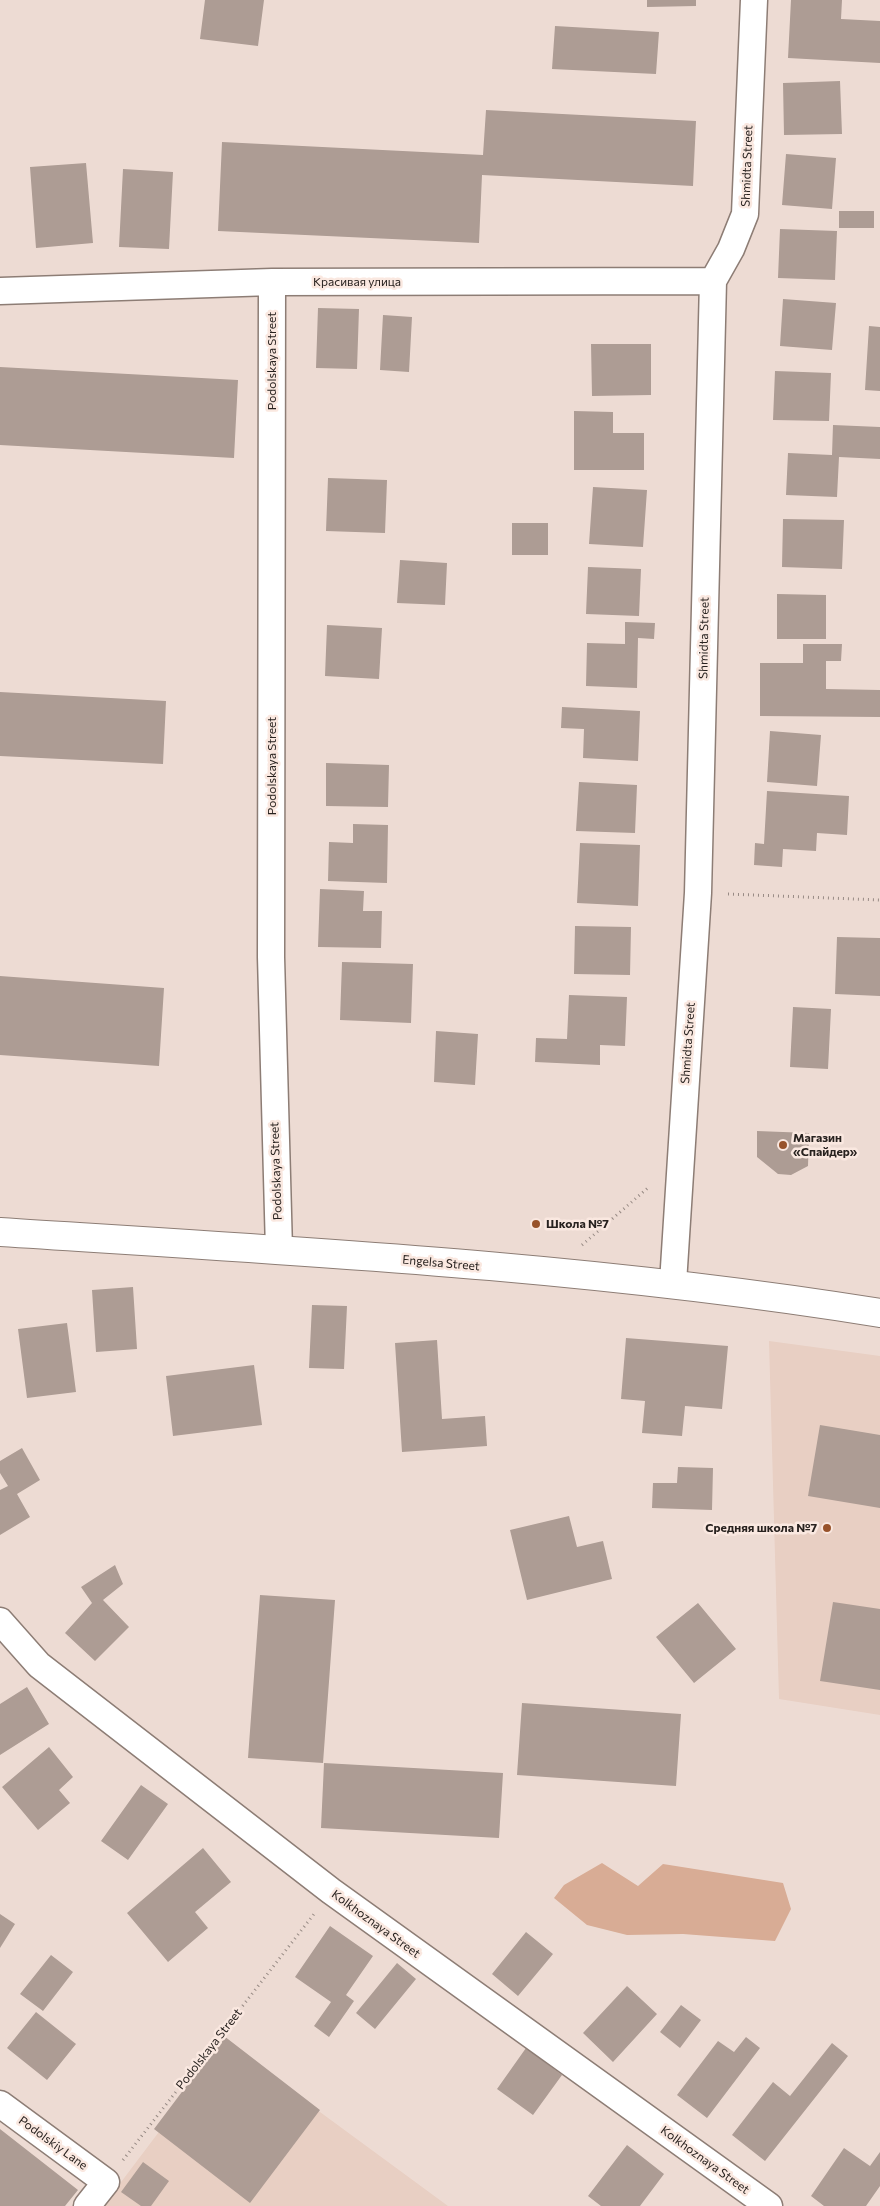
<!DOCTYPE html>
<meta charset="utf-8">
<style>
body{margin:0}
canvas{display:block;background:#eddbd3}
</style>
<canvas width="880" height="2206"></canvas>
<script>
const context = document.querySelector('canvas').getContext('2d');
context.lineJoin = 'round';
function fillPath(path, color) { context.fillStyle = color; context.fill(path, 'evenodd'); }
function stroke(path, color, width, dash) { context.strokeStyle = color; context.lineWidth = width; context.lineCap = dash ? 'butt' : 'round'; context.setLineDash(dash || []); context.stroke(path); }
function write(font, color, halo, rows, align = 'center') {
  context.font = font + ' Commissioner,sans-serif'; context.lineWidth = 5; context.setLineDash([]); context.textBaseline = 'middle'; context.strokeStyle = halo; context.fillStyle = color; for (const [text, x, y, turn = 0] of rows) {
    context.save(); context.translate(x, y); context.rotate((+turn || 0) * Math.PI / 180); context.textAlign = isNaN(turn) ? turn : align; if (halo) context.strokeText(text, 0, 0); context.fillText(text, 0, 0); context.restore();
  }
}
fillPath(new Path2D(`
 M769 1341 880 1356V1715L779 1699Z
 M226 2043 448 2206H103Z`), '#e8cfc3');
fillPath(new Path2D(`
 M602 1863 638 1886 663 1864 783 1883 791 1909 775 1941 683 1934 627 1935 587 1925 554 1898 564 1885Z`), '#d8ac95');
fillPath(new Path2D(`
 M205 0H264L258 46 200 39Z
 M647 0H696V6L647 7Z
 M791 0H842L841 19 880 21V63L788 58Z
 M555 26 659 32 656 74 552 69Z
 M840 81 842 134 784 135 783 83Z
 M486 110 696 121 693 186 482 175 479 243 218 231 222 142 483 155Z
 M786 154 836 158 832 209 782 205Z
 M86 163 93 243 36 248 30 167Z
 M123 169 173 172 169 249 119 247Z
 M839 211H874V228H839Z
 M780 229 837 231 835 280 778 278Z
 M783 299 836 303 832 350 780 346Z
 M318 308 359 309 357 369 316 368Z
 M383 315 412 317 409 372 380 370Z
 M869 326 880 327V391L865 390Z
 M591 344H651V395L592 396Z
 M0 367 238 380 234 458 0 445Z
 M775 371 831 373 829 421 773 420Z
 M574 411 613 412V433H644V470H574Z
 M833 425 880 427V459L839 457 837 497 786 495 788 453 832 455Z
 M328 478 387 480 385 533 326 531Z
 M593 487 647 490 643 547 589 544Z
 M783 519 844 520 842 569 782 567Z
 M512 523H548V555H512Z
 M400 560 447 563 445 605 397 603Z
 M588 567 641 569 639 616 586 614Z
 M777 594 826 595V639H777Z
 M625 622 655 623 654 639 638 638 637 688 586 686 587 643 625 644Z
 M327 625 382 628 379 679 325 676Z
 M803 644H842L841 661H826V689L880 690V717L760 716V663H803Z
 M0 692 166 701 163 764 0 756Z
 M562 707 640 711 638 761 583 758 584 729 561 728Z
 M770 731 821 735 817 786 767 782Z
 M326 763 389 765 388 807 326 806Z
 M579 782 637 785 635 833 576 831Z
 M767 791 849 796 847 835 817 833 816 851 783 849 782 867 754 865 755 843 764 844Z
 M353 824 388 825 387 883 328 881 329 842 353 843Z
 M580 843 640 845 638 906 577 903Z
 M320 889 364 891 363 911H382L381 948 318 947Z
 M575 926 631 927 630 975 574 974Z
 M837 937 880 938V996L835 994Z
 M342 962 413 964 411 1023 340 1020Z
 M0 976 164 988 159 1066 0 1055Z
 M569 995 627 997 625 1046 600 1045V1065L535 1062 536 1038 567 1039Z
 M793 1007 831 1009 828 1069 790 1067Z
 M436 1031 478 1034 475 1085 434 1082Z
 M757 1131 809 1133 808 1166 791 1175 778 1174 757 1157Z
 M133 1287 137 1349 96 1352 92 1290Z
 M312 1305 347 1306 344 1369 309 1368Z
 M67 1323 76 1392 27 1398 18 1329Z
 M626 1338 728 1346 722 1409 685 1406 682 1436 642 1433 645 1401 621 1399Z
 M437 1340 442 1419 485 1416 487 1446 402 1452 395 1343Z
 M254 1365 262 1425 173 1436 166 1376Z
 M820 1425 880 1435V1508L808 1496Z
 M22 1448 40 1480 17 1494 30 1517 0 1535V1490L8 1486 0 1473V1461Z
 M678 1467 713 1468 712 1510 652 1508 653 1483H677Z
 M569 1516 577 1547 603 1541 612 1579 527 1600 510 1530Z
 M115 1565 123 1584 103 1600 129 1627 95 1661 65 1633 92 1603 81 1587Z
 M260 1595 335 1600 323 1763 248 1758Z
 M833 1602 880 1609V1690L820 1681Z
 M698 1603 736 1649 694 1683 656 1637Z
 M27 1687 49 1724 0 1755V1704Z
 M522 1703 681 1714 676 1786 517 1775Z
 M49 1747 73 1777 59 1790 70 1803 38 1830 2 1787Z
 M324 1763 503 1773 499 1838 321 1828Z
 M141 1785 168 1804 128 1860 101 1841Z
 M203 1848 231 1882 195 1912 208 1928 168 1962 127 1913Z
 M0 1914 15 1924 0 1948Z
 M330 1926 373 1956 346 1995 354 2001 329 2037 314 2026 331 2002 295 1977Z
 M526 1932 553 1954 518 1996 492 1974Z
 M51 1955 73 1972 43 2011 20 1994Z
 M397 1963 416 1979 375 2029 356 2013Z
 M627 1986 657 2014 613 2062 583 2033Z
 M681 2005 701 2020 680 2048 660 2032Z
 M36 2012 76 2044 47 2080 7 2048Z
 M224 2036 320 2110 250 2203 154 2129Z
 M746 2037 760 2048 707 2118 677 2095 718 2041 734 2052Z
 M832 2043 848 2056 765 2161 732 2135 773 2082 790 2096Z
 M526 2048 562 2075 533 2115 497 2089Z
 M0 2129 78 2190 65 2206H0Z
 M627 2145 664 2174 640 2206H601L588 2196Z
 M844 2148 870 2166 880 2152V2186L866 2206H824L811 2196Z
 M143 2162 169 2181 151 2206H141L121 2192Z`), '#ad9c94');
const minor = new Path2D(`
 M272 282 271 957 279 1250
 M0 291 272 282 713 281
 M673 1283 698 893 713 281 731 249 745 214 754 0
 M0 1621 39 1665 331 1891 769 2206
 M0 2104 106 2182 87 2206`);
const tertiary = new Path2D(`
 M0 1232C294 1251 589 1266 880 1313`);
stroke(minor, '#8d7d75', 29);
stroke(tertiary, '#8d7d75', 30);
stroke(new Path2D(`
 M728 894 880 900
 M582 1245 649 1187
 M123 2160 314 1914`), '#978a84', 3, [1, 4]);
stroke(minor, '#fff', 26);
stroke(tertiary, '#fff', 28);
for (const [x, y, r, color] of [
 [783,1145,5,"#98522a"],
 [536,1224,5,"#98522a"],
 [827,1528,5,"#98522a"]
]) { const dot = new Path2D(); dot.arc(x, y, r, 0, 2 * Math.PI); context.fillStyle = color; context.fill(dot); stroke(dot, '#fae8e0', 2); }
write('12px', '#28221f', '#fae8e0', [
 ["Shmidta Street",747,166,-88],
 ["Красивая улица",357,282],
 ["Podolskaya Street",272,361,-90],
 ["Shmidta Street",704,638,-89],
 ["Podolskaya Street",272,766,-90],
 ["Shmidta Street",688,1043,-86],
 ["Podolskaya Street",276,1171,-92],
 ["Engelsa Street",441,1263,5],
 ["Kolkhoznaya Street",376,1924,36],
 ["Podolskaya Street",209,2049,-52],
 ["Podolskiy Lane",53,2143,36],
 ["Kolkhoznaya Street",705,2160,36]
]);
write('bold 12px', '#28221f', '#fae8e0', [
 ["Магазин",793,1138],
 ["«Спайдер»",793,1152],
 ["Школа №7",546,1224],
 ["Средняя школа №7",817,1528,"right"]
], 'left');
</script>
